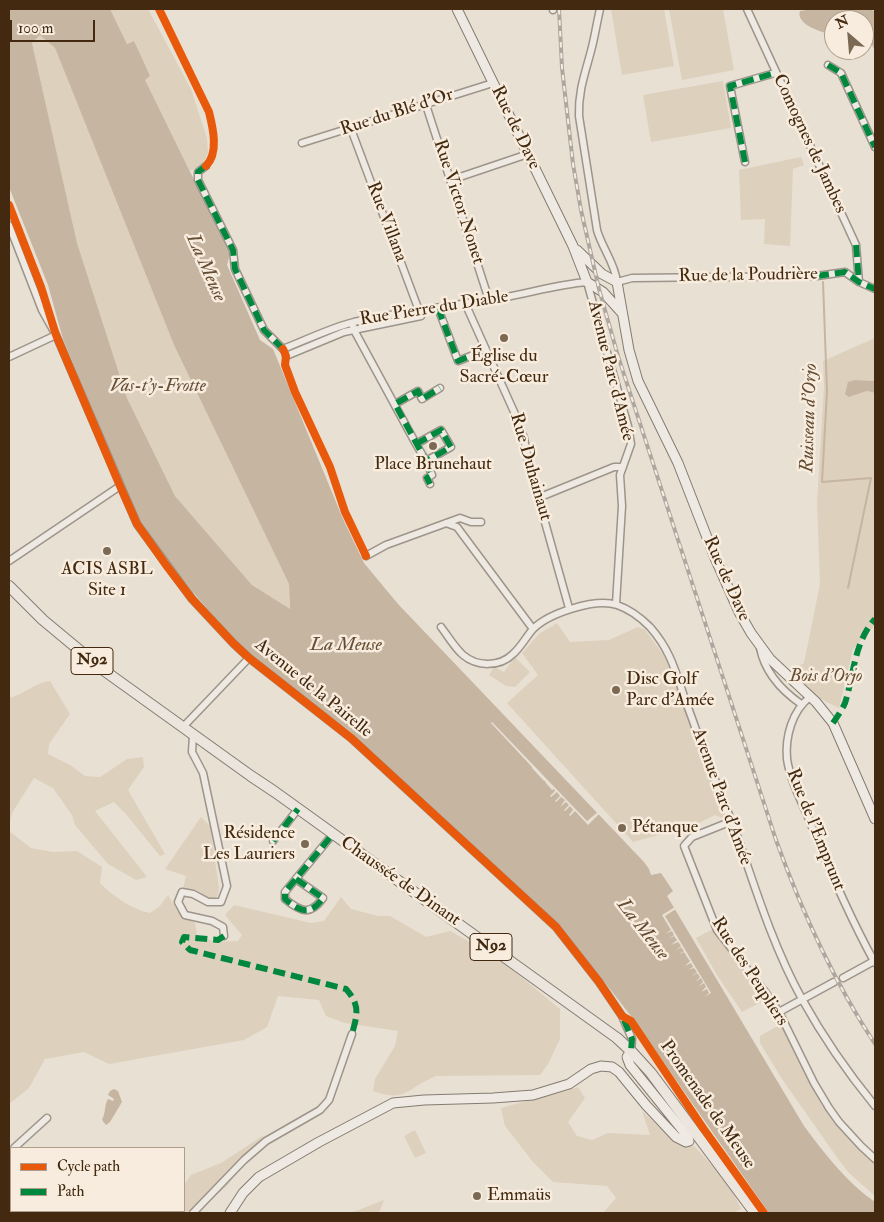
<!DOCTYPE html>
<meta charset="utf-8">
<style>
body{margin:0}
#map{position:relative;width:884px;height:1222px;overflow:hidden;background:#e9e0d4;font-family:"IM FELL Double Pica",serif}
canvas{display:block}
.frame{position:absolute;inset:0;border:10px solid #42290f;pointer-events:none}
.legend{position:absolute;left:10px;top:1147px;width:175px;height:65px;box-sizing:border-box;background:#f7ecdd;border:1px solid #af9e8b;margin:0;padding:6px 9px;list-style:none;font-size:15px;color:#42290f}
.legend li{display:flex;align-items:center;gap:10px;height:25px}
.legend b{width:25px;border:1px solid #af9e8b}
.north{position:absolute;left:824px;top:10px;width:50px;height:50px;box-sizing:border-box;background:#f7ecdd;border:1px solid #af9e8b;border-radius:50%;rotate:333deg;font-size:14px;font-weight:700;line-height:20px;text-align:center;color:#42290f}
.north::after{content:'';display:block;margin:auto;width:18px;height:22px;background:#7c6954;clip-path:polygon(50% 0,100% 100%,50% 72%,0 100%)}
.scale{position:absolute;left:10px;top:20px;width:85px;height:22px;box-sizing:border-box;border:2px solid #42290f;border-top:0;padding-left:6px;font-size:15px;line-height:18px;white-space:nowrap;color:#42290f;-webkit-text-stroke:4px #f7ecdd;paint-order:stroke}
</style>
<div id="map">
<canvas width="884" height="1222"></canvas>
<div class="frame"></div>
<ul class="legend">
<li><b style="height:6px;background:#e8590c"></b>Cycle path</li>
<li><b style="height:6px;background:#00873e"></b>Path</li>
</ul>
<div class="north">N</div>
<div class="scale">100 m</div>
</div>
<script>
const context = document.querySelector('canvas').getContext('2d');
context.lineJoin = 'round';
function fillPath(path, color) { context.fillStyle = color; context.fill(path, 'evenodd'); }
function stroke(path, color, width, dash) { context.strokeStyle = color; context.lineWidth = width; context.lineCap = dash ? 'butt' : 'round'; context.setLineDash(dash || []); context.stroke(path); }
function write(font, color, halo, rows, align = 'center') {
  context.font = font + ' "IM FELL Double Pica",serif'; context.lineWidth = 5; context.setLineDash([]); context.textBaseline = 'middle'; context.strokeStyle = halo; context.fillStyle = color; for (const [text, x, y, turn = 0] of rows) {
    context.save(); context.translate(x, y); context.rotate((+turn || 0) * Math.PI / 180); context.textAlign = isNaN(turn) ? turn : align; if (halo) context.strokeText(text, 0, 0); context.fillText(text, 0, 0); context.restore();
  }
}
fillPath(new Path2D(`
 M110 9H148L191 89 207 138 208 153 203 164 190 171 144 79 134 41 127 44Z
 M611 9H664L674 66 622 75Z
 M669 9H723L734 70 682 80Z
 M40 35 55 48 174 345 289 584 290 610 252 585 175 496 127 398 77 243 32 43Z
 M723 81 731 128 651 142 643 95Z
 M801 157 804 165 793 169 790 246 764 244 765 219 741 220 739 170Z
 M875 338V381L855 380 849 397 867 391 875 393V625L853 649 839 708 819 698 791 671 804 663 820 584 817 503 824 387 823 361Z
 M557 623 570 642 609 640 638 627 645 630 671 665 718 799 725 814 724 819 715 815 685 830H677L633 842 507 703 538 675 522 653 539 634Z
 M515 657 530 672 515 687 506 686 489 675 494 667 504 672Z
 M50 681 70 714 49 744 48 754 70 765 85 776 100 777 127 759 143 757 144 767 128 790 165 854 160 856 125 813 114 802 95 811 147 877 136 880 108 864 75 825 72 815 53 788 34 778 12 813 9 826V698C23 695 36 682 50 681Z
 M201 817 210 826 219 888 218 896C204 903 206 894 196 890 193 889 187 889 183 889L186 876 165 869Z
 M9 831 31 848 53 852 77 851 102 867 100 883C114 897 131 909 150 913L159 907 168 895 178 912 195 923 197 935 215 942 238 941 242 935 225 915 234 905 311 923 324 921 341 897 351 909 378 916H390L426 937 450 931 497 957 560 1009V1039L548 1064 540 1075 436 1076C407 1088 406 1103 373 1091L375 1079 395 1046 398 1031 345 1023 326 1016 319 1000 278 996 267 1027 244 1040 109 1064 84 1052 45 1059 29 1088 9 1104Z
 M713 929 767 999 742 1012 717 975 696 938Z
 M781 1024 821 1104 839 1128 875 1162V1196L849 1173 836 1156 782 1079 760 1043V1036Z
 M578 1087 585 1098 568 1122 577 1136 592 1140 608 1133 650 1135 642 1111 673 1140 694 1146 729 1184 741 1209 733 1213H603L616 1198 607 1186 553 1182 533 1162 505 1126 501 1108C527 1100 553 1096 578 1087Z
 M415 1130 426 1153 415 1158 404 1136Z
 M264 1135 253 1152 227 1186 195 1213H165L166 1211H184V1185L191 1175 221 1163Z
 M384 1200 379 1213H351Z`), '#ddd0bd');
fillPath(new Path2D(`
 M9 9H110L127 44 134 41 150 76 145 80 230 253 227 265 260 340 273 349 343 519 364 563 398 604 644 862 649 869 651 875 661 873 673 891 667 896 804 1126C825 1154 846 1182 875 1202V1213H769L634 1020 561 926 350 731 263 667 235 641 192 591 140 523 63 339 48 285 9 187ZM40 35 55 48 174 345 289 584 290 609 252 585 175 496 127 398 77 243 32 43Z
 M815 9H871L875 12V51L864 28V20H834V29L826 33C816 30 796 23 800 11Z
 M855 380 875 381V393L867 391 849 397 845 394 848 382Z
 M114 1089 118 1091 122 1102 110 1122 106 1125 102 1120C106 1112 104 1106 108 1099L113 1101 114 1099 108 1095 110 1091Z`), '#c5b5a1');
fillPath(new Path2D(`
 M492 722 587 821 599 811 600 813 588 825 575 811 570 816 569 815 573 810 570 806 565 811 564 810 569 805 566 802 560 807 565 800 561 797 556 802 555 801 560 796 557 792 551 797 550 796 555 791 554 789 552 790 545 782 546 781H544L532 768V767L491 723Z
 M675 907 676 909 665 916 711 993 704 997 709 993 707 989 701 992 706 987 704 983 698 987 703 982 701 978 695 982 700 977 697 973 691 977 697 972 694 968 688 970 693 967 691 963 685 966 690 961 687 957 681 961 687 957 684 952 678 955 684 951 681 947 675 951 681 946 678 942 671 945 677 940 674 936 668 939 674 935 672 931 665 934 671 930 662 915Z`), '#e9e0d4');
stroke(new Path2D(`
 M823 282 827 391 822 482 871 478 848 588`), '#c5b5a1', 2);
const street = new Path2D(`
 M553 9V10
 M600 9C597 22 595 35 592 47 586 71 578 90 579 116L597 230C602 248 615 263 617 282L632 278 817 276 845 272 859 282 875 289
 M747 9 856 245 859 282
 M828 65 841 73 875 147
 M426 105 489 300
 M302 143 493 83
 M745 162 730 86 775 73
 M206 166 198 172V180L233 250 235 269 264 330 283 349C306 340 330 328 354 322 403 311 452 306 501 298 530 293 559 284 587 282L628 426 631 444 620 475 622 506 616 604
 M451 180 528 154
 M9 225 42 310 56 335 137 524 192 599 233 643 249 658 351 738 556 927 599 982 622 1016 632 1039 631 1051
 M465 303 515 414 524 438 529 465 569 608
 M438 308 458 361 486 350
 M353 326 354 330 416 444 426 461 451 447 441 430 416 444
 M286 356 344 332 421 316 351 129
 M9 357 56 335
 M395 404 418 391 422 399 440 388
 M426 461 432 475 427 478 430 484
 M538 498 614 467H623
 M446 523 457 527 533 629
 M366 556 386 545 460 518 471 522H481
 M9 561 120 486
 M441 627C448 636 454 647 463 655 477 667 500 667 513 654 521 647 526 637 533 629 549 613 595 598 617 605 629 609 641 618 650 627 672 652 676 674 687 705 694 723 700 742 707 760 718 787 729 814 739 841 757 894 775 950 802 999 823 1037 848 1073 875 1106
 M760 648C765 673 781 690 801 704
 M810 697C792 711 785 737 787 759 790 779 800 799 808 817 828 867 849 916 875 963
 M183 727 249 658
 M193 735 192 752 203 773 227 886 221 902H208L193 894 182 892 178 902 185 915 212 921 223 927 224 936
 M732 821 692 837 684 846 717 930 766 993 779 1012 814 1083 829 1108 839 1122 861 1146 875 1159
 M273 841 298 809
 M296 879 323 898C310 916 301 912 285 899V892L333 834
 M843 978 874 961
 M779 1012 834 982
 M14 1148 47 1118
 M90 1213 93 1211
 M193 1213 244 1160 266 1141 320 1110 329 1100 352 1034`);
const secondary = new Path2D(`
 M457 9 573 246 587 282 603 292 622 313
 M577 250 602 274 617 282
 M617 282 629 350 638 381 678 463 715 558 739 612 751 633 770 659 816 702 833 723 875 819
 M230 1213 243 1193 259 1177 319 1142 393 1103 424 1100 493 1098 533 1095 569 1084 591 1069 601 1066 612 1067 619 1072 646 1105 676 1137 686 1142 689 1141 688 1137 630 1065 627 1057 631 1051`);
const primary = new Path2D(`
 M9 586 43 620 102 669 251 776 275 792 617 1038 631 1051 651 1073 755 1213`);
stroke(street, '#9d948a', 9);
stroke(secondary, '#847b71', 11);
stroke(primary, '#847b71', 12);
stroke(street, '#eee9e2', 6);
stroke(secondary, '#eee9e2', 9);
stroke(primary, '#ebe5de', 10);
const rail = new Path2D(`
 M559 9 562 68 573 164 581 210 599 289 618 356 776 840C802 912 833 980 875 1044`);
stroke(rail, '#aea7a0', 4);
stroke(rail, '#f7ecdd', 2, [5.5]);
stroke(new Path2D(`
 M828 65 841 73 875 147
 M745 162 730 86 775 73
 M206 166 198 172V180L233 250 235 269 264 330 283 349
 M856 245 859 282
 M817 276 845 272 859 282 875 289
 M438 308 458 361 486 350
 M416 444 441 430 451 447 426 461 395 404 418 391 422 399 440 388
 M426 461 432 475 427 478 430 484
 M833 723C837 717 842 710 845 703 854 675 854 642 875 619
 M273 841 298 809
 M296 879 323 898C310 916 301 912 285 899V892L333 834
 M224 936 218 940 184 937 182 942 190 950 346 989C361 1006 357 1015 352 1034
 M624 1020 632 1039 631 1051`), '#00873e', 6, [12, 6]);
stroke(new Path2D(`
 M159 9 209 112C213 128 219 153 206 166
 M9 205 41 287 56 335 120 486 137 524 166 565 192 599 233 643 249 658 351 738 556 927 599 982 622 1016 631 1021 703 1128 764 1213
 M283 349 286 356 285 365 295 392 330 467 345 512 366 556`), '#e8590c', 8);
for (const [x, y, r, color] of [
 [504,338,5,"#7c6954"],
 [433,446,5,"#7c6954"],
 [107,551,5,"#7c6954"],
 [616,690,5,"#7c6954"],
 [622,828,5,"#7c6954"],
 [305,844,5,"#7c6954"],
 [477,1196,5,"#7c6954"]
]) { const dot = new Path2D(); dot.arc(x, y, r, 0, 2 * Math.PI); context.fillStyle = color; context.fill(dot); stroke(dot, '#f7ecdd', 2); }
for (const [x, y, w] of [
 [92,661,42],
 [491,947,42]
]) { const box = new Path2D(); box.roundRect(x - w / 2, y - 13.5, w, 27, 4); context.fillStyle = '#f7ecdd'; context.fill(box); stroke(box, '#42290f', 1); }
write('bold 16px', '#42290f', null, [
 ["N92",92,661],
 ["N92",491,947]
]);
write('18px', '#42290f', '#f7ecdd', [
 ["Rue du Blé d'Or",397,113,-18],
 ["Rue de Dave",515,128,64],
 ["Comognes de Jambes",809,144,65],
 ["Rue Victor Nonet",458,202,72],
 ["Rue Villana",386,222,69],
 ["Rue de la Poudrière",748,276,-1],
 ["Rue Pierre du Diable",434,309,-9],
 ["Avenue Parc d'Amée",610,371,76],
 ["Rue Duhainaut",530,467,74],
 ["Rue de Dave",726,579,66],
 ["Avenue de la Pairelle",313,689,39],
 ["Avenue Parc d'Amée",721,797,70],
 ["Rue de l'Emprunt",815,830,68],
 ["Chaussée de Dinant",400,882,35],
 ["Rue des Peupliers",749,972,57],
 ["Promenade de Meuse",707,1105,55]
]);
write('18px', '#42290f', '#f7ecdd', [
 ["Église du",504,357],
 ["Sacré-Cœur",504,378],
 ["Place Brunehaut",433,465],
 ["ACIS ASBL",107,570],
 ["Site 1",107,591],
 ["Disc Golf",626,680,"left"],
 ["Parc d'Amée",626,701,"left"],
 ["Pétanque",632,828,"left"],
 ["Résidence",295,834,"right"],
 ["Les Lauriers",295,855,"right"],
 ["Emmaüs",487,1196,"left"]
]);
write('italic 18px', '#664f36', '#f7ecdd', [
 ["Vas-t'y-Frotte",158,387],
 ["Bois d'Orjo",826,677]
]);
write('italic 19px', '#654d34', '#f7ecdd', [
 ["La Meuse",205,268,66],
 ["Ruisseau d'Orjo",810,418,-88],
 ["La Meuse",346,646],
 ["La Meuse",642,930,52]
]);
</script>
